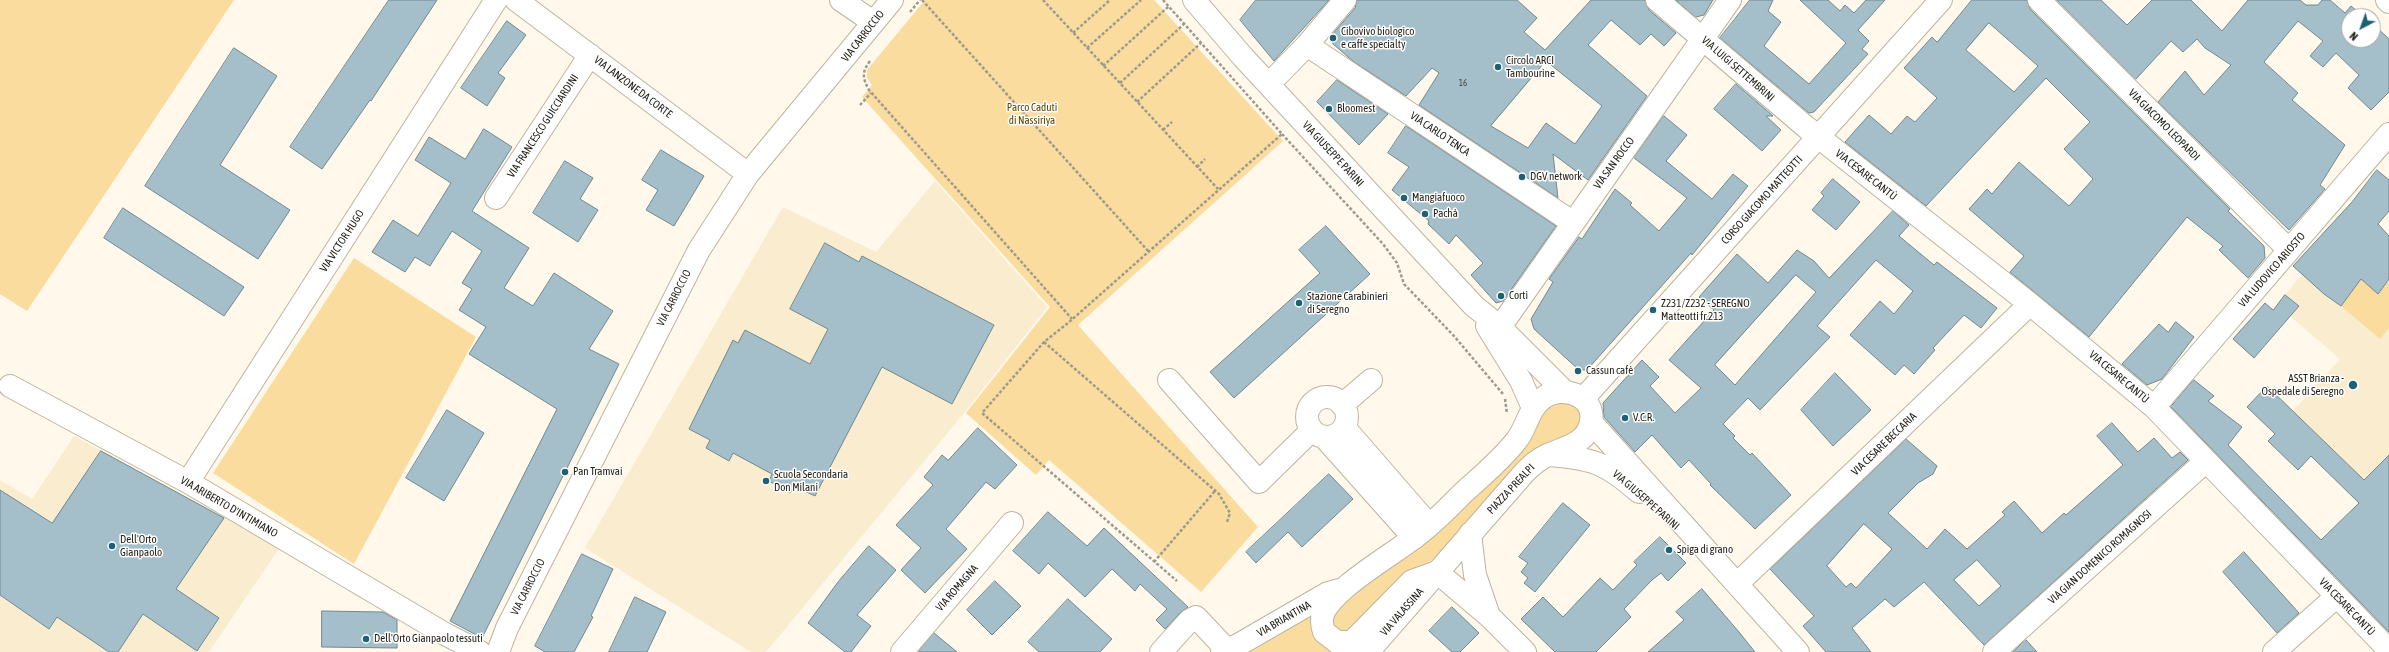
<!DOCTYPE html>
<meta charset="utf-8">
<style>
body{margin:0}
#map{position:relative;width:2389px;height:652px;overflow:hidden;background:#fff8eb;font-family:"Asap Condensed",sans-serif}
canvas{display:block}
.north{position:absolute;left:2341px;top:8px;width:40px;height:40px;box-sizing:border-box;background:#fff;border:1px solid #a5a4a1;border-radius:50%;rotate:221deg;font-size:11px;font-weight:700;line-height:16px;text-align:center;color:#1f1c13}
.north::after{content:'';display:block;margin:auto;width:14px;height:18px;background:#1e6174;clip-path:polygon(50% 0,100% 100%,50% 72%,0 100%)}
</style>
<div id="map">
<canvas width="2389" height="652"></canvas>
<div class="north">N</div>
</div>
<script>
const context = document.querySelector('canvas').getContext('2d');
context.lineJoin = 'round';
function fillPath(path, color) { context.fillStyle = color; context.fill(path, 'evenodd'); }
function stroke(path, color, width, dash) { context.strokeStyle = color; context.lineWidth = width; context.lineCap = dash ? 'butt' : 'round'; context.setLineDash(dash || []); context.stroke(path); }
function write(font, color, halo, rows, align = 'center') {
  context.font = font + ' "Asap Condensed",sans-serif'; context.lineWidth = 3; context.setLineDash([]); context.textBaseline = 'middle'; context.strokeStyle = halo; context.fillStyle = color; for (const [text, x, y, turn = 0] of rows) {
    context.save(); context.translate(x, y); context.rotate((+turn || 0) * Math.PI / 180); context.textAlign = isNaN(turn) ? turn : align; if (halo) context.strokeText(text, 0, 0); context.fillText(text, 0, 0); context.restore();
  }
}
fillPath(new Path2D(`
 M935 181 1047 307 964 413 766 652H751L585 548 783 207 876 252Z
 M2370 268 2389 283V505L2293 411 2340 359 2277 305 2302 274 2341 306Z
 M74 436 280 547 209 652H0V480L32 499Z`), '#faecce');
fillPath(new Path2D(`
 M0 0H234L27 311 0 294Z
 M925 0H1154L1283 141 1078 325 1258 527 1201 592 1049 460 1036 475 966 413 1050 307 862 97 872 85 867 78V70Z
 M354 258 476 337 354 564 213 473Z
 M2361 279 2378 294 2387 282 2389 283V328L2380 339 2341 306Z
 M1572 398 1585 421 1447 551 1415 570 1356 632 1333 633 1331 611 1546 403Z
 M1311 614 1357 652H1237Z`), '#f9dc9e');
const building = new Path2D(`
 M389 0H437L371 101 370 100 322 169 290 147Z
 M1256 0H1329L1274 61 1240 20Z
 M1357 0H1517L1537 18 1524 32 1545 50 1591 0H1645L1649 10 1676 33 1664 46 1651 34 1640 45 1611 20 1588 45 1647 96 1588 180 1553 154 1558 198 1419 105 1439 73 1432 68 1406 96 1354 62 1333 44 1331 36 1355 8ZM1546 61 1602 106 1575 144 1546 123 1528 148 1491 126Z
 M1676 0H1713L1704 15 1696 17Z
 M1750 0H1773L1768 11 1781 22 1764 46 1809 84 1846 43 1800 0H1828L1840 11 1845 5 1854 13 1866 0H1885L1858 30 1869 41 1862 49 1868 54 1814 112 1809 113 1720 38Z
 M1972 0H2027L2030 9 2230 209 2228 211 2264 246 2265 258 2248 278 2219 250 2223 246 2187 217 2089 337 2010 272 2024 256 1969 209 1987 189 1992 194 2019 162 2069 206 2093 179 2064 149 2090 122 2046 78 1926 206 1845 142 1869 115 1891 134 1907 116 1915 122 1937 98 1904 68 1932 37 1937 42ZM1989 23 2038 66 2014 92 1966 50Z
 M2057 0H2101L2127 25 2152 0H2191L2222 31 2248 0H2300L2306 5H2318L2322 0H2330L2345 13 2351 6 2363 16H2349V40H2373V24L2389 39V92L2371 110 2348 88 2359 75 2336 53 2323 67 2310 56 2323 41 2298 21 2264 62 2298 93 2292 100 2345 145 2320 185 2325 189 2289 230 2158 102 2185 71 2204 95 2231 65 2205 48 2197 39 2183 52 2171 41 2136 79Z
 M507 21 526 35 498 73 505 78 487 106 461 88Z
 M234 48 277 76 220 165 290 210 258 259 145 186Z
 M1337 80 1388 114 1359 145 1317 102Z
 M1736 84 1773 116H1766L1781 130 1762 151 1714 109Z
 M1664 116 1687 135 1666 161 1712 199 1733 174 1748 186 1692 255 1691 253 1587 370H1579L1534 329 1531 319 1553 282 1549 279 1579 237 1582 239 1615 189 1632 203 1630 205 1659 231 1687 198 1634 158Z
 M1406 126 1556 226 1503 301 1496 303 1471 275 1483 263 1456 235 1449 244 1428 224 1429 221 1392 190 1409 167 1388 153Z
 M484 129 512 147 472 211 529 248 504 288 533 306 554 273 613 311 589 349 619 364 482 638 450 621 557 409 469 354 486 327 459 310 472 289 462 283 482 251 452 231 430 266 415 257 405 272 372 252 393 220 418 236 451 183 415 160 429 137 465 159Z
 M661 150 704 176 674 226 646 210 658 190 642 180Z
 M565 161 593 178 580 199 598 210 578 242 533 213Z
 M2377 170 2389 180V211L2378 224 2389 236V279L2378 294 2361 279 2341 306 2324 294 2293 266 2352 202Z
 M1833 179 1860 202 1836 230 1812 210 1824 196 1821 193Z
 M123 208 244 287 224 316 104 238Z
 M1893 211 1909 225 1899 236 1934 265 1937 262 1997 308 1981 328 1964 315 1933 348 1935 350 1914 374 1904 365 1895 375 1850 335 1880 301 1894 314 1913 291 1876 260 1817 326 1830 337 1760 410 1748 398 1723 424 1735 436 1733 438 1750 455 1752 453 1791 495 1755 529 1710 485 1711 484 1689 460 1681 468 1652 435 1635 452 1604 417 1603 403 1642 360 1659 377 1650 386 1675 413 1701 388 1669 360 1714 310 1699 297 1737 254 1768 283 1797 250 1814 261 1829 278ZM1796 275 1816 292 1735 385 1715 365Z
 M1326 226 1370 274 1234 398 1210 372 1320 273 1299 250Z
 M825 243 859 262 862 256 994 325 952 404 882 367 815 496 794 486 790 493 769 481 772 474 733 453 729 461 706 448 710 440 689 429 733 340 738 343 745 330 810 364 828 329 790 309Z
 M2285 295 2299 306 2254 358 2233 339 2265 303 2273 310Z
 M2176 322 2194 337 2162 379 2147 385 2122 364 2159 324 2168 332Z
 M1835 373 1871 410 1833 446 1801 410Z
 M2194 380 2214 396 2208 401 2242 427 2228 445 2321 540 2359 503 2311 456 2298 470 2268 441 2275 434 2247 407 2267 386 2364 480 2389 455V632L2171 407Z
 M447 410 484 433 444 501 406 478Z
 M2112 423 2138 452 2154 438 2172 458 2180 452 2188 460 1984 645 1924 582 1894 607 1885 599 1852 628 1871 652H1826L1803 626 1814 616 1770 569 1906 439 1937 466 1933 474 1918 483 1888 513 1927 549 1945 529 1967 549 2005 515 2002 512 2014 501 2042 533 2064 513 2066 515 2123 465 2097 436ZM1864 524 1892 549 1856 588 1851 583 1846 587 1827 566ZM1977 560 2001 586 1979 606 1954 580Z
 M978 428 1017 465 995 489 986 482 946 529 967 549 925 593 901 570 921 548 896 525 933 485 924 477 942 455 948 460Z
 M101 451 224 518 176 589 219 618 197 651 143 614 118 652H109L57 617 49 629 0 595V490L52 523Z
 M1329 474 1353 499 1302 547 1288 532 1256 563 1246 552Z
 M1563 503 1590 525 1535 592 1524 583 1528 578 1521 572 1528 563 1519 557Z
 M1048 512 1087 546 1104 528 1188 607 1181 612 1165 629 1156 620 1167 609 1140 584 1135 591 1112 569 1085 597 1048 563 1039 574 1013 551Z
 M1660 537 1686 563 1668 581 1661 573 1652 580 1624 609 1631 617 1596 652H1555L1521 619 1543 597 1563 617 1600 578 1613 590 1637 565 1634 562Z
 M869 546 896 570 857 615 871 626 851 652H845L808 623 838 582Z
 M2244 552 2299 613 2277 633 2223 572Z
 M582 554 613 569 591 616 593 617 574 652H545L535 646Z
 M995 581 1021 606 992 635 967 610Z
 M1702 589 1739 632 1755 652H1648L1684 620 1676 612Z
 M635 597 666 612 647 652H609Z
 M1068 599 1112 639 1100 652H1039L1028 642Z
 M1452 607 1479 633 1460 652H1452L1429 631Z
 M322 611 383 612 397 620V648L322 647Z
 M934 633 957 652H918Z
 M2026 640 2037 652H2013Z`);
fillPath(building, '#a4bfc9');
stroke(building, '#6f8992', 1);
const minor = new Path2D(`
 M516 0 748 174
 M841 0 873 22
 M1194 0 1243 57 1474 306 1500 327 1563 390
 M1657 0 1806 127 2030 304 2154 407 2389 650
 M2039 0 2289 250
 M2387 0 2389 2
 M1307 45 1572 222
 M1269 84 1307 45 1345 0
 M496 198 590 55
 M1487 326 1521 381 1533 408
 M1500 327 1730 0
 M1169 380 1259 482 1312 430
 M10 386 188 482 445 634 480 652
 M1307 417a20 20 0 1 1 40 0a20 20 0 1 1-40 0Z
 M1342 405 1371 380
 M2154 407 2389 134
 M1591 422 1798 652
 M1344 427 1429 525
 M1324 437 1414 538
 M1547 455C1591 458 1605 462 1639 492
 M188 482 496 0
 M1470 534 1475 575 1489 616
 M1437 572 1489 616 1525 652
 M1737 584 2030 304
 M498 652 507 628 699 250 748 174 892 0
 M902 652 1012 523
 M1161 652 1190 620 1196 617 1227 650
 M1994 652 2206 461
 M2274 652 2337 596`);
const major = new Path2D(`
 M1583 399 1941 0
 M1222 652 1238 645 1328 593 1339 590
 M1368 652 1524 473C1531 466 1538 459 1548 455 1565 447 1587 444 1591 422 1596 395 1561 384 1543 398 1528 409 1527 428 1516 441 1501 460 1482 476 1464 492 1450 506 1436 521 1420 533 1396 553 1334 587 1323 614 1321 620 1322 626 1324 632L1337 642H1352L1412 581 1437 572`);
stroke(minor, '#beb49e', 24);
stroke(major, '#beb49e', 24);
stroke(new Path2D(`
 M922 0 1149 252
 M1043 0 1218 189
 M1163 0 1282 134 1068 323 1044 342 982 413 1177 581
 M910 12 920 0
 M1073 33 1110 0
 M1087 48 1141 0
 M870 61C862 72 862 77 869 90L1072 319
 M1103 66 1169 6
 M1120 83 1184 24
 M1137 102 1201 43
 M860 105 871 93
 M1163 130 1172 122
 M1282 134 1383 244 1397 263 1404 284 1454 336 1503 394
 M1197 167 1205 159
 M1044 342 1219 494 1230 513 1227 522
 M1505 399 1507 414
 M1154 562 1215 491`), '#9e998d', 2.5, [3, 2]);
stroke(minor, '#fff', 22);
stroke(major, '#fff', 22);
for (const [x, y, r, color] of [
 [1333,38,4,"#1e6174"],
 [1498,67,4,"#1e6174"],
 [1329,109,4,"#1e6174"],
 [1522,177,4,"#1e6174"],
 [1404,198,4,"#1e6174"],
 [1425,214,4,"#1e6174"],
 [1501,296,4,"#1e6174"],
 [1299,303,4,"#1e6174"],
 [1653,310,4,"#1e6174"],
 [1578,371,4,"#1e6174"],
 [2353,385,5,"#1e6174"],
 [1625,418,4,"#1e6174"],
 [565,472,4,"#1e6174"],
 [766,481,4,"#1e6174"],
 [112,546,4,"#1e6174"],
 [1669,550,4,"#1e6174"],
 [366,639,4,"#1e6174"]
]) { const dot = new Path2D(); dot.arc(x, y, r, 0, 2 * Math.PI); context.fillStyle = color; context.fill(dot); stroke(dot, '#fff', 1.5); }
write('9px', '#404540', null, [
 ["16",1463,83]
]);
write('11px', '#1f1c13', '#fff', [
 ["Cibovivo biologico",1341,32],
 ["e caffe specialty",1341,45],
 ["Circolo ARCI",1506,61],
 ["Tambourine",1506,74],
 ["Bloomest",1337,109],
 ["DGV network",1530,177],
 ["Mangiafuoco",1412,198],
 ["Pachà",1433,214],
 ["Corti",1509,296],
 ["Stazione Carabinieri",1307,297],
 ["di Seregno",1307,310],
 ["Z231/Z232 - SEREGNO",1661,304],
 ["Matteotti fr.213",1661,317],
 ["Cassun cafè",1586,371],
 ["ASST Brianza -",2344,379,"right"],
 ["Ospedale di Seregno",2344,392,"right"],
 ["V.C.R.",1633,418],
 ["Pan Tramvai",573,472],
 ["Scuola Secondaria",774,475],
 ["Don Milani",774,488],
 ["Dell'Orto",120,540],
 ["Gianpaolo",120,553],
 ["Spiga di grano",1677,550],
 ["Dell'Orto Gianpaolo tessuti",374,639]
], 'left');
write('11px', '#1f1c13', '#fff', [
 ["VIA CARROCCIO",863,36,-52],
 ["VIA LUIGI SETTEMBRINI",1738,69,41],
 ["VIA LANZONE DA CORTE",633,87,37],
 ["VIA GIACOMO LEOPARDI",2164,125,45],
 ["VIA FRANCESCO GUICCIARDINI",543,126,-57],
 ["VIA CARLO TENCA",1440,134,34],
 ["VIA GIUSEPPE PARINI",1333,154,47],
 ["VIA SAN ROCCO",1614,163,-54],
 ["VIA CESARE CANTÙ",1866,175,38],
 ["CORSO GIACOMO MATTEOTTI",1762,200,-48],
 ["VIA VICTOR HUGO",342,241,-57],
 ["VIA LUDOVICO ARIOSTO",2272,270,-49],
 ["VIA CARROCCIO",674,298,-63],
 ["VIA CESARE CANTÙ",2119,377,40],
 ["VIA CESARE BECCARIA",1884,444,-44],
 ["PIAZZA PREALPI",1511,489,-47],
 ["VIA GIUSEPPE PARINI",1646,500,41],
 ["VIA ARIBERTO D'INTIMIANO",229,507,30],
 ["VIA GIAN DOMENICO ROMAGNOSI",2100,557,-42],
 ["VIA CARROCCIO",528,587,-63],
 ["VIA ROMAGNA",957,588,-49],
 ["VIA CESARE CANTÙ",2347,607,46],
 ["VIA VALASSINA",1402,612,-49],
 ["VIA BRIANTINA",1284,619,-30]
]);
write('11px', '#5d4503', '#fff', [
 ["Parco Caduti",1032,108],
 ["di Nassiriya",1032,121]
]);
</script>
